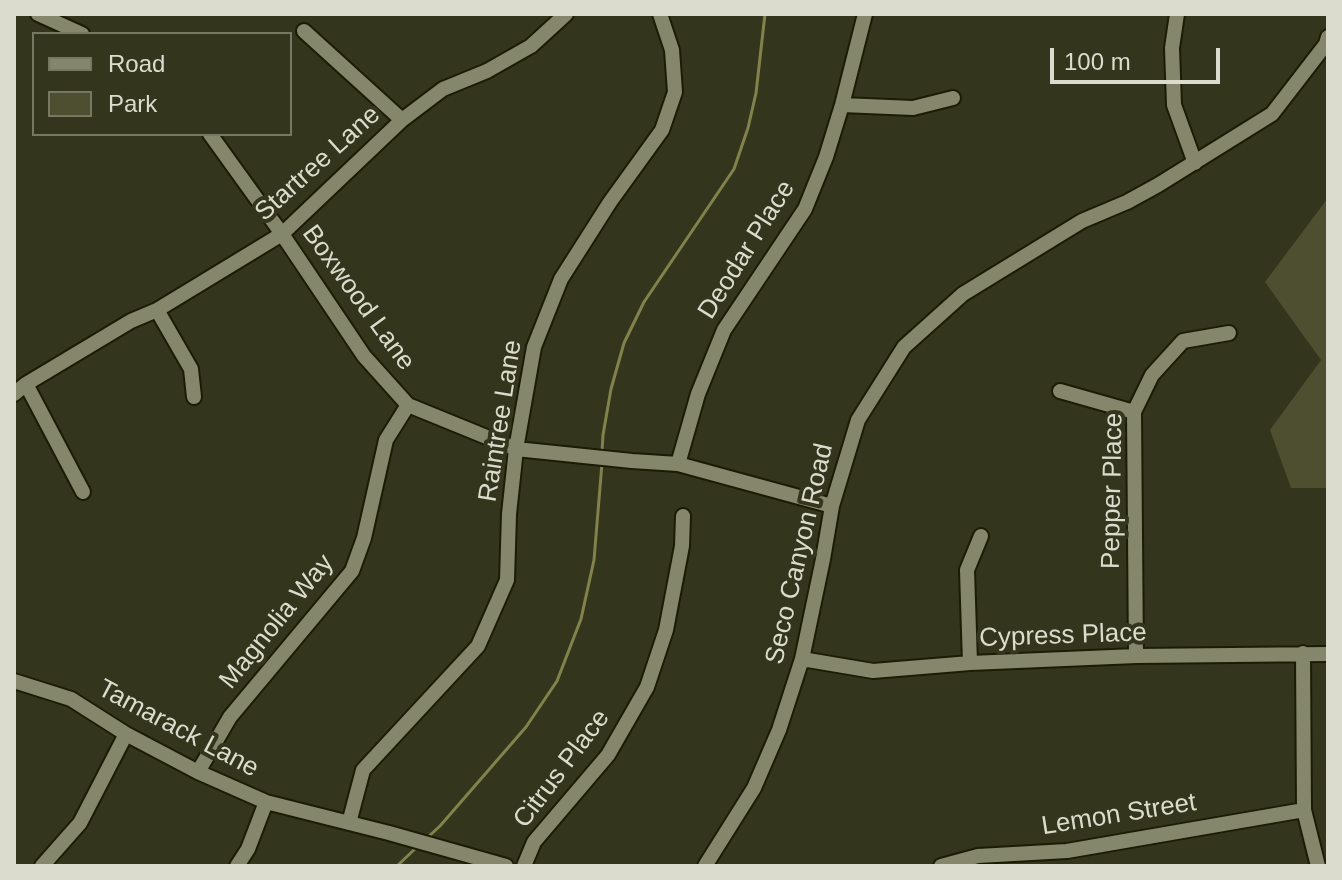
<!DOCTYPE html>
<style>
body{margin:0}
#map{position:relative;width:1342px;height:880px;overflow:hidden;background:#34351d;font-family:Arial,sans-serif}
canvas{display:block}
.frame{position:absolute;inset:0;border:16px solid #dbdccd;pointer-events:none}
.legend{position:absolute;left:32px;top:32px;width:260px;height:104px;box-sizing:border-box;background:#34351d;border:2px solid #777863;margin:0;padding:10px 14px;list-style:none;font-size:24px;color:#dbdccd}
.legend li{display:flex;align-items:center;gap:16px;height:40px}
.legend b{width:40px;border:2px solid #777863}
.scale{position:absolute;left:1050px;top:48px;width:170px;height:36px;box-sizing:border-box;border:4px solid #dbdccd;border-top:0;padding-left:10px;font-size:24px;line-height:28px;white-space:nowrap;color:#dbdccd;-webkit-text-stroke:6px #34351d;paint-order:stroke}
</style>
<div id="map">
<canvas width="1342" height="880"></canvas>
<div class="frame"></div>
<ul class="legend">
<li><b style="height:10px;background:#85876c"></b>Road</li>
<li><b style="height:22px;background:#4e4f30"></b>Park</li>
</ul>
<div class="scale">100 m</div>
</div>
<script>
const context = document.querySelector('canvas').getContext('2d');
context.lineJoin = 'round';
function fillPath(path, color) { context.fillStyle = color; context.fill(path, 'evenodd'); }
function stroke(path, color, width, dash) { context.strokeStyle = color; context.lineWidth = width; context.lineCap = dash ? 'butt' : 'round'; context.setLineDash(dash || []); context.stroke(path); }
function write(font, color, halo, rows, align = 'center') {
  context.font = font + ' Arial,sans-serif'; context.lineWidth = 8; context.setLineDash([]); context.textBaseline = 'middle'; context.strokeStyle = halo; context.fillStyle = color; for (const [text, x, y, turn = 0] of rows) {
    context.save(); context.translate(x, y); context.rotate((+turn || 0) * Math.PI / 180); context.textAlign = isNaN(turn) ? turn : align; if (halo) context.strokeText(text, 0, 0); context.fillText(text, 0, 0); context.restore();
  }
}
fillPath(new Path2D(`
 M1328 198V488H1291L1270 430 1321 360 1265 282Z`), '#4e4f30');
stroke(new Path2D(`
 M602 452 603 435 611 389 624 343 644 302 734 169 748 128 756 93 765 14
 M427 838 440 826 526 727 557 681 581 619 594 560 602 463
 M397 866 418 846`), '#82834c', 3);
const minor = new Path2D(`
 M38 14 82 34
 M1177 14 1172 48 1174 105 1195 163
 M304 31 402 120
 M842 105 913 108 953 98
 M210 134 282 234 364 356 408 405 516 449 632 461 678 464 832 506
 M157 310 191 369 194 397
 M26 384 83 492
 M1060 391 1134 412
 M14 394 26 384 131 321 157 310 282 234 402 120 443 89 487 71 531 46 566 14
 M678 464 698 394 724 330 805 209 826 157 842 105 865 14
 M1303 653 1304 810 1318 866
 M1136 656 1134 412 1152 375 1183 341 1229 333
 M802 659 873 671 970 663 1136 656 1328 654
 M970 663 967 570 981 536
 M14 681 71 699 126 734 198 772 266 802 389 833 506 866
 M198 772 230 717 352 571 364 538 386 440 408 405
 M349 823 363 770 478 646 507 580 509 514 516 449 534 347 561 279 610 202 662 130 675 92 672 50 660 14
 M42 866 80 823 126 734
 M237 866 248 849 266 802
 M524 866 534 842 608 755 647 687 666 630 682 546 683 516
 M705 866 754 788 779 730 802 659 823 559 832 506 858 420 904 347 963 294 1082 221 1127 202 1158 185 1272 114 1326 44 1328 37
 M941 866 978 856 1067 851 1304 810`);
stroke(minor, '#1c1c06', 18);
stroke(minor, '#85876c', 14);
write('26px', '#dbdccd', '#34351d', [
 ["Startree Lane",318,164,-42],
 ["Deodar Place",747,250,-58],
 ["Boxwood Lane",358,298,54],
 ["Raintree Lane",501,421,-81],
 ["Pepper Place",1113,491,-89],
 ["Seco Canyon Road",800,554,-77],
 ["Magnolia Way",277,622,-51],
 ["Cypress Place",1063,636,-2],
 ["Tamarack Lane",178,729,28],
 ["Citrus Place",562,769,-53],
 ["Lemon Street",1119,815,-9]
]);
</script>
